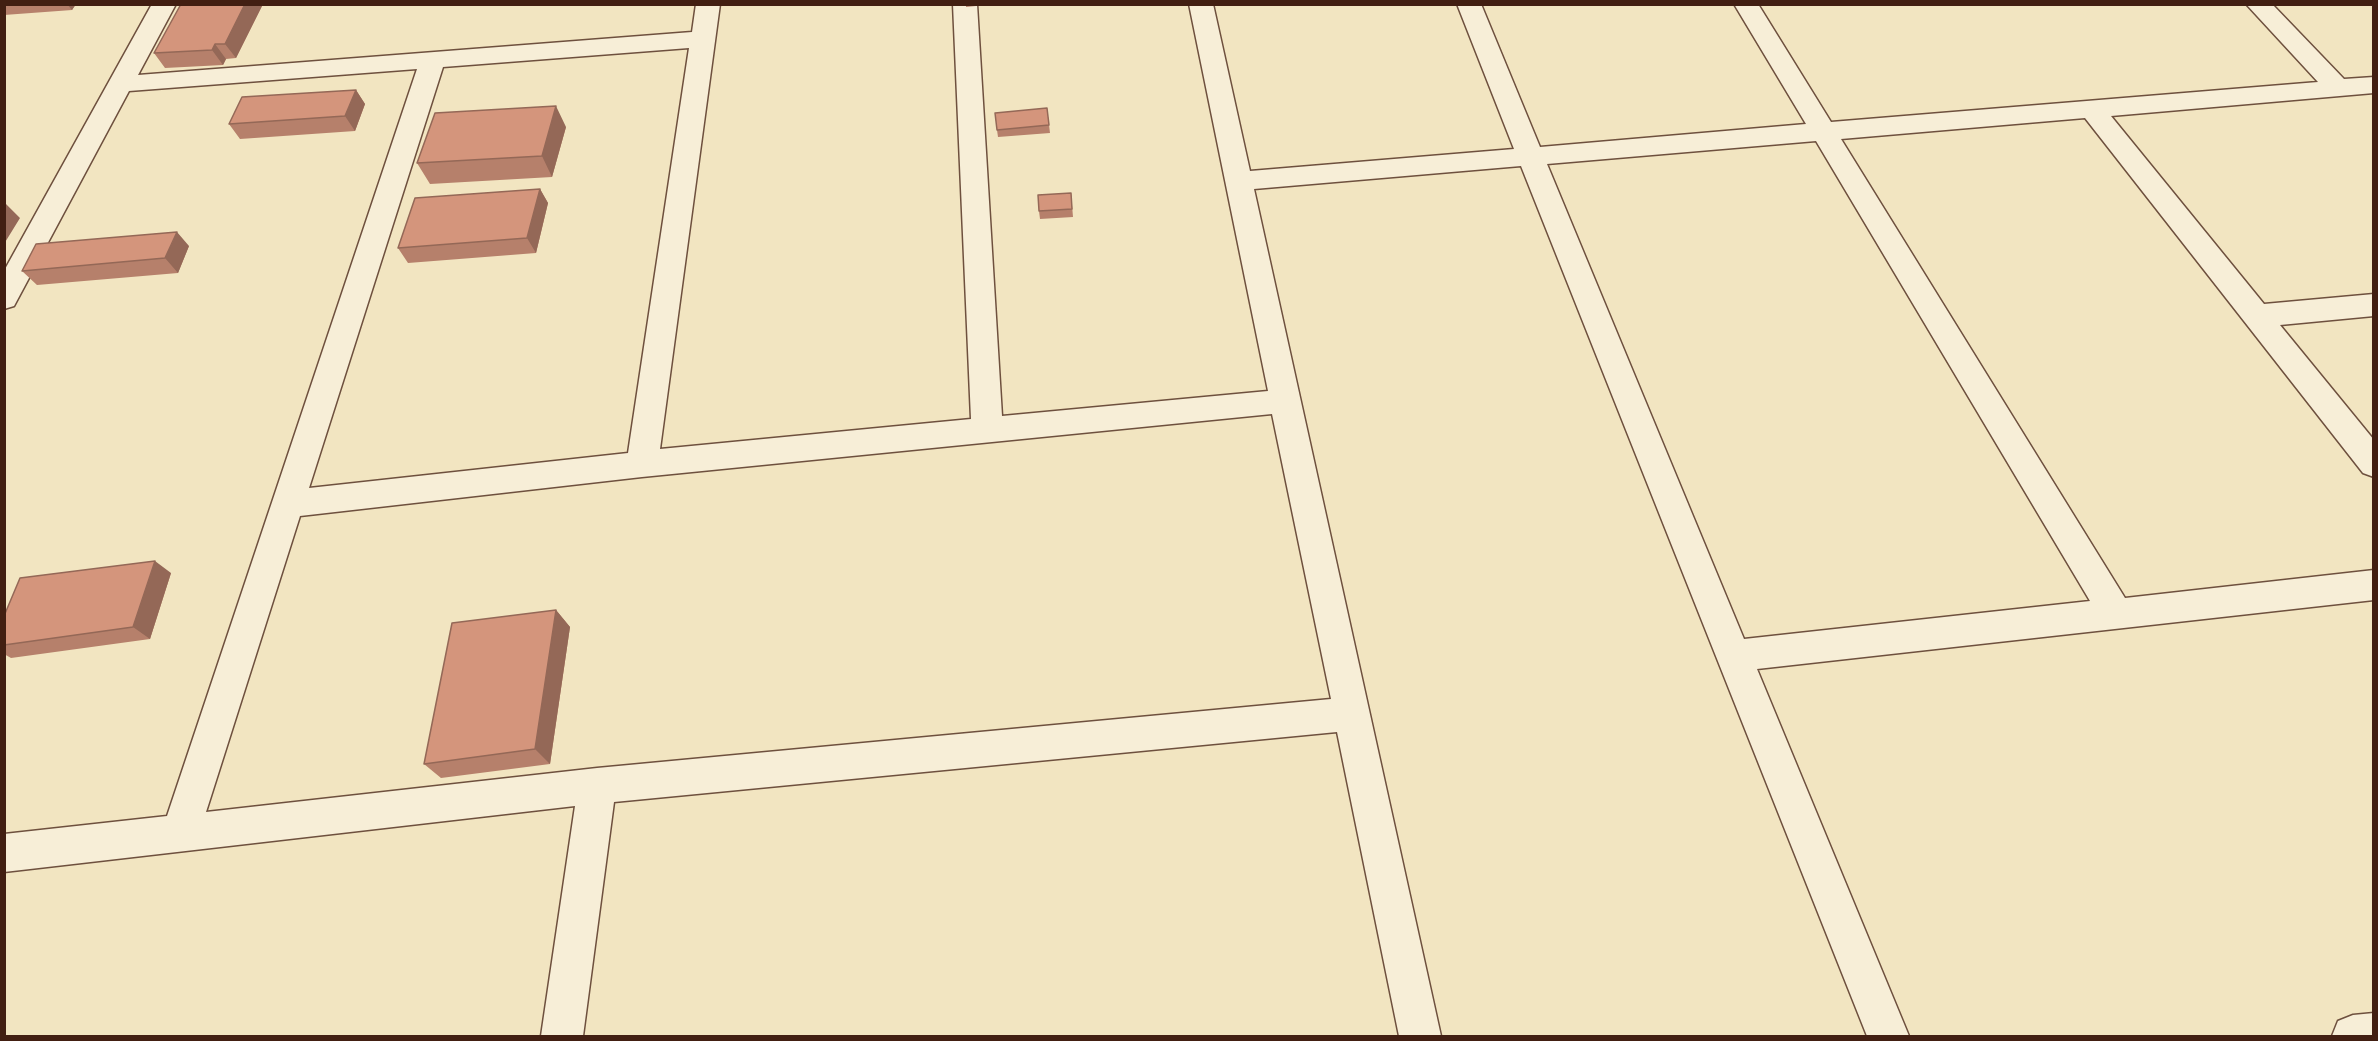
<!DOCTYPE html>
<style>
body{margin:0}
#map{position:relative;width:2378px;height:1041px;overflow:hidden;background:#f2e5c1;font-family:"EB Garamond",serif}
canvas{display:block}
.frame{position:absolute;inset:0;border:6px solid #421f12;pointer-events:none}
</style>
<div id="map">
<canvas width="2378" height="1041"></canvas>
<div class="frame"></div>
</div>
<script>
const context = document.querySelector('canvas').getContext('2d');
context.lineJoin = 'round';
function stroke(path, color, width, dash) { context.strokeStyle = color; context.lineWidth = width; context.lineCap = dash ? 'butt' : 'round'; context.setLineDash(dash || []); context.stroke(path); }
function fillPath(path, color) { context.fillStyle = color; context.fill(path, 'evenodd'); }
const minor = new Path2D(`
 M152 4H176L138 75 692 32 696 4H720L660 449 971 419 953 4H977L1002 416 1268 391 1189 4H1213L1250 171 1514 149 1457 4H1481L1540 147 1806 124 1734 4H1758L1831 122 2318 82 2246 4H2272L2344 79 2374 77V93L2111 116 2264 304 2374 294V316L2280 325 2374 440V477L2363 473 2085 118 1841 139 2125 598 2374 570V600L1757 669 1909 1036H1867L1521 166 1254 189 1441 1036H1399L1337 732 614 802 583 1036H541L575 806 4 872V834L167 816 417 69 129 91 14 306 4 309V271ZM689 48 628 453 309 488 443 67ZM1816 141 2090 601 1744 639 1547 164ZM1272 414 1331 699 597 768 206 812 300 516 642 477Z
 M2374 1013V1036H2332L2338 1021 2353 1015Z`);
stroke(minor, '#6e503e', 3);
fillPath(minor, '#f7eed7');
fillPath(new Path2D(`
 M4 4H76L72 10 4 15Z
 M181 4H261L262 6 236 58 226 59 223 65 165 68 154 53Z
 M966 4H996L966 7Z
 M356 90 365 104 355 131 240 139 229 124Z
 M1047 108 1050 133 998 137 997 130Z
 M566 127 552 177 430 184 417 163Z
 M540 189 548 203 536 253 408 263 398 248Z
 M1071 193 1073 217 1040 219 1039 211Z
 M189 246 178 273 37 285 22 271Z
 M171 573 150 639 11 658 4 654V616Z
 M556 610 570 627 550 764 441 778 424 764Z`), '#b6806b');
fillPath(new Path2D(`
 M67 4H76L72 10Z
 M245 4H261L262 6 236 58 225 44Z
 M215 44 226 59 223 65 212 50Z
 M356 90 365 104 355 131 345 116Z
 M556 106 566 127 552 177 542 156Z
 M540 189 548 203 536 253 527 238Z
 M6 204 20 218 4 244V206Z
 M177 232 189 246 178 273 165 258Z
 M155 561 171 573 150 639 133 627Z
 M556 610 570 627 550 764 535 749Z`), '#946857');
const building = new Path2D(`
 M181 4H245L225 44H215L212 50 154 53Z
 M356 90 345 116 229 124 242 97Z
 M556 106 542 156 417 163 435 113Z
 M1047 108 1049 125 997 130 995 113Z
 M540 189 527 238 398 248 415 198Z
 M1071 193 1072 209 1039 211 1038 195Z
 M177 232 165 258 22 271 36 244Z
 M155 561 133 627 4 645V616L20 578Z
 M556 610 535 749 424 764 452 623Z`);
fillPath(building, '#d4957c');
stroke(building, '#946857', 1.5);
</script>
